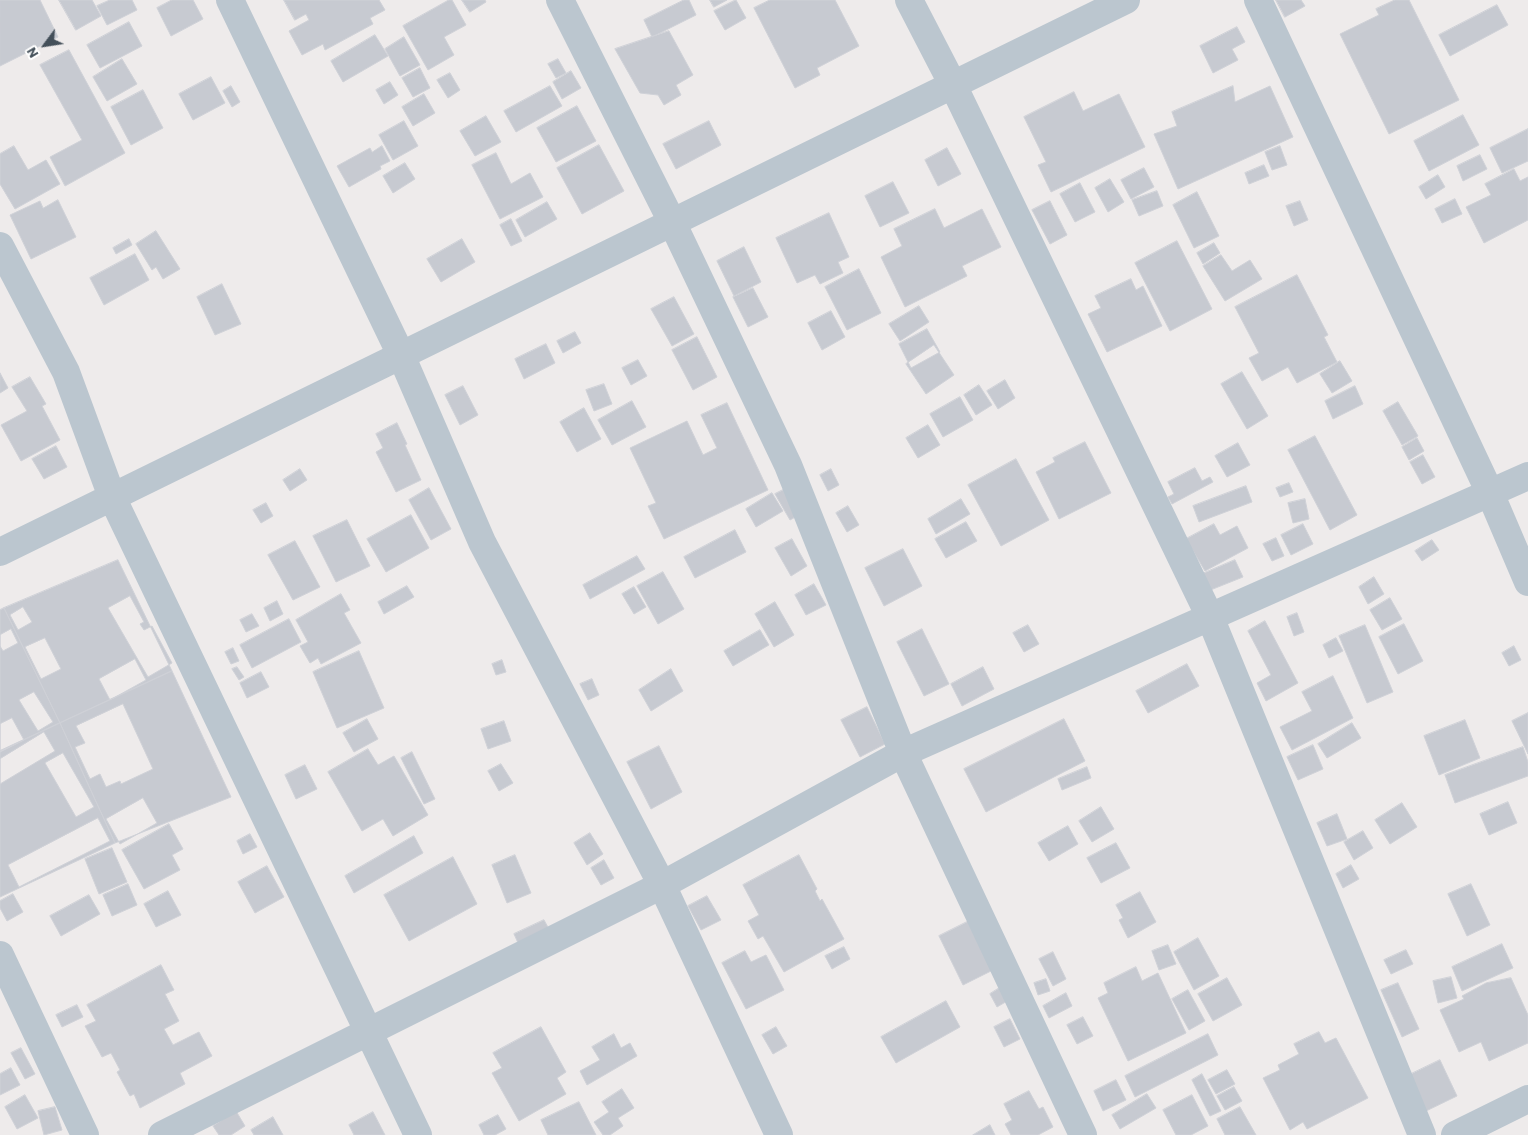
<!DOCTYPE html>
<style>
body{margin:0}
#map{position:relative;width:1528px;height:1135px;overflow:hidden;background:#eeebeb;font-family:Barlow,sans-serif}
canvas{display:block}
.north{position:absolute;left:20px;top:20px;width:50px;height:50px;-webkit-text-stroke:4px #fff;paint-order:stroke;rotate:239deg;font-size:14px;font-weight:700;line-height:20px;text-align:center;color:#434f59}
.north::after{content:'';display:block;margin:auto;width:18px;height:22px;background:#434f59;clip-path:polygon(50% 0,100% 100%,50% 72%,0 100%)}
</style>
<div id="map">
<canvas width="1528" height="1135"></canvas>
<div class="north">N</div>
</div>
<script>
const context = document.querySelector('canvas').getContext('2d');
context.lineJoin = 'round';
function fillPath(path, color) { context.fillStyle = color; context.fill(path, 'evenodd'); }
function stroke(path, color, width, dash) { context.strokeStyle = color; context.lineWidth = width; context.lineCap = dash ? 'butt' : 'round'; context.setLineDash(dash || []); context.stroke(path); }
const building = new Path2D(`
 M0 0H40L58 37 0 66Z
 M59 0H92L101 16 76 30Z
 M110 0H132L137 10 107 25 97 6Z
 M172 0H193L203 19 171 36 157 8Z
 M284 0H379L385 10 370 18 373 24 325 50 323 44 302 55 289 31 309 20 306 14 295 20Z
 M449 0H452L466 25 444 37 454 55 428 70 403 26Z
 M462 0H485L486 2 470 12Z
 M684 0H689L696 15 652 37 644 20Z
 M710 0H727L714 7Z
 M736 0 746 18 725 30 714 11Z
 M770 0H835L859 46 817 68 820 75 795 88 754 8Z
 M1276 0H1301L1305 6 1285 17Z
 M1395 0H1409L1459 100 1389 134 1340 34 1379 15 1376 9Z
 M1497 5 1508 25 1450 56 1439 35Z
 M129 22 142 46 100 68 87 45Z
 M1237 27 1245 42 1232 49 1238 60 1213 73 1200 46Z
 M669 31 693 75 676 85 681 95 664 105 658 95 640 93 615 49Z
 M375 35 388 56 343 82 331 61Z
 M404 37 420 65 400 76 385 49Z
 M69 50 125 153 65 186 50 157 82 140 40 65Z
 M122 59 137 84 107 101 93 77Z
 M558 59 566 73 556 78 548 64Z
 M420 68 430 88 413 97 402 78Z
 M571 71 581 88 562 99 553 82Z
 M450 73 460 90 448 98 437 80Z
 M211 77 225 103 193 120 179 94Z
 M390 82 398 95 384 104 376 90Z
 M231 86 240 102 232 107 223 91Z
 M550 86 562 106 516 132 504 111Z
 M1233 86 1235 102 1270 86 1293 137 1178 189 1154 134 1177 126 1172 112Z
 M143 90 163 128 131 145 111 107Z
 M1074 92 1083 111 1119 94 1145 147 1051 192 1038 165 1046 162 1024 117Z
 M424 94 435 113 413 126 402 107Z
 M577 106 596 141 556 162 537 128Z
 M1463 115 1479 145 1429 171 1414 141Z
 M486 116 501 142 475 156 460 131Z
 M404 121 418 146 393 160 379 135Z
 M709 121 721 145 676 169 663 144Z
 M1528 129V161L1502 173 1490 148Z
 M599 145 624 191 582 214 557 168Z
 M14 146 28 170 46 160 60 184 15 209 0 184V154Z
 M382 146 390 161 380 166 381 169 349 187 337 166 370 148 372 152Z
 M1280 146 1287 165 1272 170 1265 152Z
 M947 148 961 174 938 186 925 160Z
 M496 153 511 184 530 173 543 197 500 219 472 165Z
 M1480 155 1487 169 1463 181 1457 166Z
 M405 163 415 179 393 193 383 176Z
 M1264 165 1269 176 1249 184 1245 173Z
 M1144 168 1154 187 1131 199 1121 180Z
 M1514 169 1520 181 1528 177V220L1484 243 1466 207 1491 195 1485 184Z
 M1438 175 1445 187 1426 199 1419 187Z
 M1110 179 1124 202 1108 212 1095 188Z
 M893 182 909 213 880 227 865 196Z
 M1080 183 1095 212 1075 222 1060 194Z
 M1157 191 1163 206 1139 216 1132 200Z
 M1197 192 1219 236 1194 248 1173 205Z
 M1455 199 1462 214 1442 223 1435 209Z
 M58 200 76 237 31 259 10 215 40 201 43 208Z
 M1050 201 1067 235 1050 244 1032 210Z
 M1300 201 1308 220 1294 226 1286 206Z
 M547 202 557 219 525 237 516 220Z
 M935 209 944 228 982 209 1001 247 962 266 967 276 905 307 881 257 902 246 894 229Z
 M829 213 849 257 838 262 843 273 820 284 815 275 797 283 776 238Z
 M511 219 522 241 511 246 500 225Z
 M156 231 180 269 163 279 156 267 152 270 136 244Z
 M129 239 132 245 116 254 113 248Z
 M462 239 475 262 441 282 427 259Z
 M1177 241 1212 309 1170 331 1135 263Z
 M1214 243 1220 253 1203 264 1197 253Z
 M744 247 761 282 734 296 717 261Z
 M135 254 149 280 104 305 90 278Z
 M1221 255 1232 271 1250 260 1262 279 1225 301 1203 266Z
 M859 269 881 313 847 330 825 287Z
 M1297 275 1328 335 1324 337 1337 362 1297 383 1288 367 1262 381 1249 358 1259 353 1235 307Z
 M1131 279 1136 290 1143 286 1162 326 1107 352 1088 314 1101 308 1095 296Z
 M222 284 241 324 215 335 197 297Z
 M753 288 768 317 748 327 733 297Z
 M674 297 694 334 672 346 651 309Z
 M919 306 929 322 900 341 889 324Z
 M831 311 845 337 822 350 808 323Z
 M927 329 940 352 911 368 899 344Z
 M575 332 581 343 563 353 557 341Z
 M697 337 717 377 693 390 672 350Z
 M546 344 555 363 524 379 515 359Z
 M934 345 954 375 926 394 906 364Z
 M638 360 647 376 631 385 622 368Z
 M1340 361 1352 381 1332 393 1320 374Z
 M1242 372 1268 416 1247 429 1221 384Z
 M0 373 8 388 0 393Z
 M30 377 46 404 42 406 60 440 21 461 1 425 27 411 12 387Z
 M1005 380 1015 398 998 409 987 391Z
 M604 384 612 404 594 411 586 390Z
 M979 385 992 405 976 415 964 395Z
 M463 386 478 415 460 425 445 395Z
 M1355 386 1363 404 1333 419 1325 401Z
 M960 397 973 420 943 437 930 414Z
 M632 401 646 427 612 445 598 420Z
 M1398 402 1418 436 1402 445 1383 411Z
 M727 403 768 490 664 539 648 506 656 503 630 448 687 421 703 455 717 448 701 415Z
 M584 408 601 439 577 452 560 422Z
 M397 423 407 444 405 445 421 480 396 492 376 452 383 448 376 434Z
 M928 425 940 445 918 458 906 438Z
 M1315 436 1357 515 1330 530 1288 450Z
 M1417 438 1424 451 1409 460 1402 447Z
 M1085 442 1111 493 1059 519 1036 472 1055 462 1053 458Z
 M1238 443 1250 465 1227 477 1215 456Z
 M56 446 67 467 44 479 32 459Z
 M1423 455 1435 477 1422 484 1410 462Z
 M1016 459 1049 520 1001 546 968 485Z
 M1195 468 1202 481 1210 477 1213 482 1172 504 1168 497 1174 494 1168 482Z
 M300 469 307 480 290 491 283 480Z
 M831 469 839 485 828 491 820 475Z
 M1289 483 1293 492 1280 497 1276 488Z
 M1246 486 1252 502 1199 522 1193 506Z
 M429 488 451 529 431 540 409 500Z
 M785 489 799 515 790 520 775 494Z
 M772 493 783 511 756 527 746 509Z
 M961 499 970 514 936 534 928 519Z
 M1305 499 1309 519 1293 523 1288 503Z
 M266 503 273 516 261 523 253 510Z
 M848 506 859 525 847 532 836 513Z
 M411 515 429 548 386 572 367 539Z
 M347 520 370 566 336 582 313 536Z
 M966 522 977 541 946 558 935 539Z
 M1214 524 1220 535 1237 526 1248 548 1205 571 1186 539Z
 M1303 524 1313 544 1291 555 1281 535Z
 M735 530 746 552 695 578 684 557Z
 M1276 538 1284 556 1272 561 1263 544Z
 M792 539 807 566 791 576 775 548Z
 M1432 540 1439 550 1422 561 1415 551Z
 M295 541 320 587 293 600 268 555Z
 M903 549 922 586 884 606 865 568Z
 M637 556 645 569 590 599 583 585Z
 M118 560 172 671 60 723 4 608Z
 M1235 560 1243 577 1208 591 1202 574Z
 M663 572 684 609 658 624 637 586Z
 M1374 577 1384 594 1368 604 1359 587Z
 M814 584 826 605 806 615 795 595Z
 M407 586 414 597 384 614 378 602Z
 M634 587 646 607 634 614 622 594Z
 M341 594 350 610 344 613 361 643 321 664 318 658 310 663 300 646 308 642 296 620Z
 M130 596 144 622 140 624 144 630 152 626 172 663 148 677 108 608Z
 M1390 598 1402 619 1382 630 1370 610Z
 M277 601 283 614 270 621 264 608Z
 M775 602 794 635 774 647 755 614Z
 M23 607 32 622 18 630 10 615Z
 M4 608 60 723 0 751V610Z
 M1297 613 1304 632 1294 636 1287 617Z
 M252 614 259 626 246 632 240 620Z
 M289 619 301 642 252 668 240 645Z
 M1265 621 1298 683 1266 701 1257 683 1271 675 1248 631Z
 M1404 624 1423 661 1398 674 1379 637Z
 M1028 625 1039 644 1024 652 1013 633Z
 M1365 625 1393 692 1367 703 1339 636Z
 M11 629 18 643 3 651 0 646V635Z
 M922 629 949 684 924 696 897 642Z
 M760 630 769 645 733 666 724 651Z
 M45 638 61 669 41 679 25 647Z
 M1336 638 1343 651 1329 658 1323 645Z
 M1514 646 1521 660 1509 666 1502 653Z
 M233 648 239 661 231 664 225 652Z
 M359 651 384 708 337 728 313 672Z
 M135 659 146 680 110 700 99 679Z
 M502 660 506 672 496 675 492 664Z
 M1187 664 1199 686 1148 713 1136 691Z
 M237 667 244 677 239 680 232 669Z
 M983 667 994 689 962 706 951 684Z
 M671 669 683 691 651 711 639 690Z
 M172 671 231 797 115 843 60 723Z
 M261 672 269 687 247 698 240 683Z
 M1333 676 1353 718 1292 750 1280 727 1312 711 1302 692Z
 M592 679 599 695 588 700 580 684Z
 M34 692 53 722 38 731 19 700Z
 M123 704 153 769 121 784 120 781 106 787 100 774 90 779 75 747 85 743 76 726Z
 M867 707 885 744 860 757 841 720Z
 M1528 713V754L1512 721Z
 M12 718 24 740 0 752V724Z
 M367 719 378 739 354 752 343 733Z
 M1064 719 1085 761 986 812 964 769Z
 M1465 720 1480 758 1439 775 1424 736Z
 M504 721 511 741 488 749 481 729Z
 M60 723 115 843 0 897V751Z
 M1352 723 1361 738 1327 758 1318 744Z
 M44 732 55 751 0 784V759Z
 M1313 745 1323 769 1298 780 1287 757Z
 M659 746 682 792 651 809 627 762Z
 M1523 747 1528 762V776L1455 803 1445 775Z
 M368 749 378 765 394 756 428 815 393 836 383 819 362 831 328 772Z
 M412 752 435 799 424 804 401 758Z
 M63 753 94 807 76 817 45 763Z
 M501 764 513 783 499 791 488 771Z
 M305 765 317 789 296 799 285 775Z
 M1087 767 1091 778 1062 790 1058 779Z
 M143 798 157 823 120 844 106 819Z
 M1508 802 1517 823 1489 835 1480 814Z
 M1402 803 1417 827 1390 844 1375 820Z
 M1101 807 1114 829 1092 842 1079 821Z
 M1337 814 1347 839 1327 846 1317 823Z
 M98 818 110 841 19 887 8 865Z
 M169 824 183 849 172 855 180 870 144 889 122 850Z
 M1068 826 1078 844 1049 861 1038 843Z
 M1363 831 1373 848 1354 860 1344 842Z
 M590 833 603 854 587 865 574 843Z
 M250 834 257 847 243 854 237 841Z
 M414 836 423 853 354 893 345 876Z
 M1116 843 1130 868 1101 883 1087 858Z
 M112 848 127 882 99 894 85 859Z
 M515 855 531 893 507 903 492 865Z
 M799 855 817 889 815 891 820 901 822 899 844 939 784 972 763 936 758 939 748 921 759 915 743 885Z
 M453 857 477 904 409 941 384 895Z
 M604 860 614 878 601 885 591 868Z
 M1351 865 1359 879 1343 888 1336 874Z
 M267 866 284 897 255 913 238 882Z
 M128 884 137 905 112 916 103 895Z
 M1471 884 1490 925 1467 936 1448 894Z
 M168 891 181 915 156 927 144 904Z
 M1140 892 1156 922 1128 938 1119 920 1123 918 1116 905Z
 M13 894 23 912 7 921 0 908V901Z
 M89 895 100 914 61 936 50 916Z
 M707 896 721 920 701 930 688 906Z
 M975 918 999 967 963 985 939 936Z
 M544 920 549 929 518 943 514 934Z
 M1198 938 1219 976 1194 990 1174 952Z
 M1502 944 1513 968 1462 991 1452 967Z
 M1168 945 1176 964 1159 970 1152 951Z
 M844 947 850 959 832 969 825 956Z
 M1406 950 1413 964 1391 974 1384 960Z
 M745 951 751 962 766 955 784 990 746 1009 722 963Z
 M1053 952 1066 979 1053 986 1039 959Z
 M161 965 174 990 165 994 179 1021 164 1029 173 1045 199 1032 212 1056 180 1073 185 1084 140 1108 134 1094 130 1096 117 1072 120 1070 111 1053 102 1057 85 1026 96 1021 87 1005Z
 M1136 967 1142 981 1158 973 1186 1033 1128 1061 1098 998 1108 993 1104 983Z
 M1451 977 1457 998 1438 1003 1433 981Z
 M1227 978 1242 1005 1213 1021 1198 994Z
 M1511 978 1528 1015V1043L1489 1061 1481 1042 1459 1052 1440 1010 1464 999 1462 996 1486 983Z
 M1046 979 1050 991 1038 995 1034 983Z
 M1398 983 1419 1029 1402 1037 1381 990Z
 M1001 987 1009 1000 997 1007 990 994Z
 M1188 990 1205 1021 1189 1030 1172 999Z
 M1066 993 1072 1006 1049 1018 1043 1006Z
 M946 1001 960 1027 896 1063 881 1037Z
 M77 1005 83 1017 62 1027 56 1015Z
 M1083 1017 1093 1036 1077 1044 1067 1025Z
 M1010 1019 1020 1039 1004 1047 994 1027Z
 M541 1027 566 1072 557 1078 566 1094 519 1121 492 1073 502 1068 493 1053Z
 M776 1027 787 1046 773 1054 762 1035Z
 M1319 1032 1325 1043 1336 1038 1368 1098 1307 1129 1303 1122 1290 1130 1263 1078 1280 1070 1278 1065 1299 1054 1294 1044Z
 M614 1034 621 1048 630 1043 637 1056 587 1085 580 1071 600 1060 592 1047Z
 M1208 1034 1218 1055 1135 1097 1125 1076Z
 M21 1048 35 1074 25 1079 11 1053Z
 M1440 1060 1457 1096 1424 1112 1407 1076Z
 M11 1068 20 1085 0 1095V1074Z
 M1227 1070 1235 1084 1216 1094 1208 1080Z
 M1202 1074 1221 1111 1210 1116 1192 1080Z
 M1116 1080 1126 1100 1103 1111 1094 1091Z
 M1234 1087 1242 1101 1225 1110 1217 1096Z
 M622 1089 634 1108 618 1118 623 1126 610 1135H603L594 1122 609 1112 602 1102Z
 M1029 1091 1039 1109 1043 1107 1053 1127 1038 1135H1011L1005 1124 1012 1120 1004 1104Z
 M1147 1094 1156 1108 1120 1129 1112 1115Z
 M25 1095 38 1118 17 1129 5 1107Z
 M1192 1095 1208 1126 1191 1135H1176L1163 1110Z
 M579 1102 596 1135H548L541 1120Z
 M55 1107 62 1130 44 1135 38 1111Z
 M1240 1107 1256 1135H1225L1217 1119Z
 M236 1111 245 1126 231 1135H219L213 1126Z
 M373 1112 385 1135H354L349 1125Z
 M498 1115 506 1129 495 1135H484L479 1125Z
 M273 1117 283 1135H254L251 1130Z
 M990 1125 995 1135H973Z`);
fillPath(building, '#c7cad1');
stroke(building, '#cfd1d7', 1);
stroke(new Path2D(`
 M230 0 401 355 482 542 662 885 779 1135
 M560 0 672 222 788 465 903 753 1083 1135
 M909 0 953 85 1210 617 1422 1135
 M1258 0 1490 493 1528 582
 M0 246 66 372 112 497 418 1135
 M0 552 1126 0
 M0 955 85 1135
 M162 1135 662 885 903 753 1528 476
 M1455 1135 1528 1099`), '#bbc6cf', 28);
</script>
